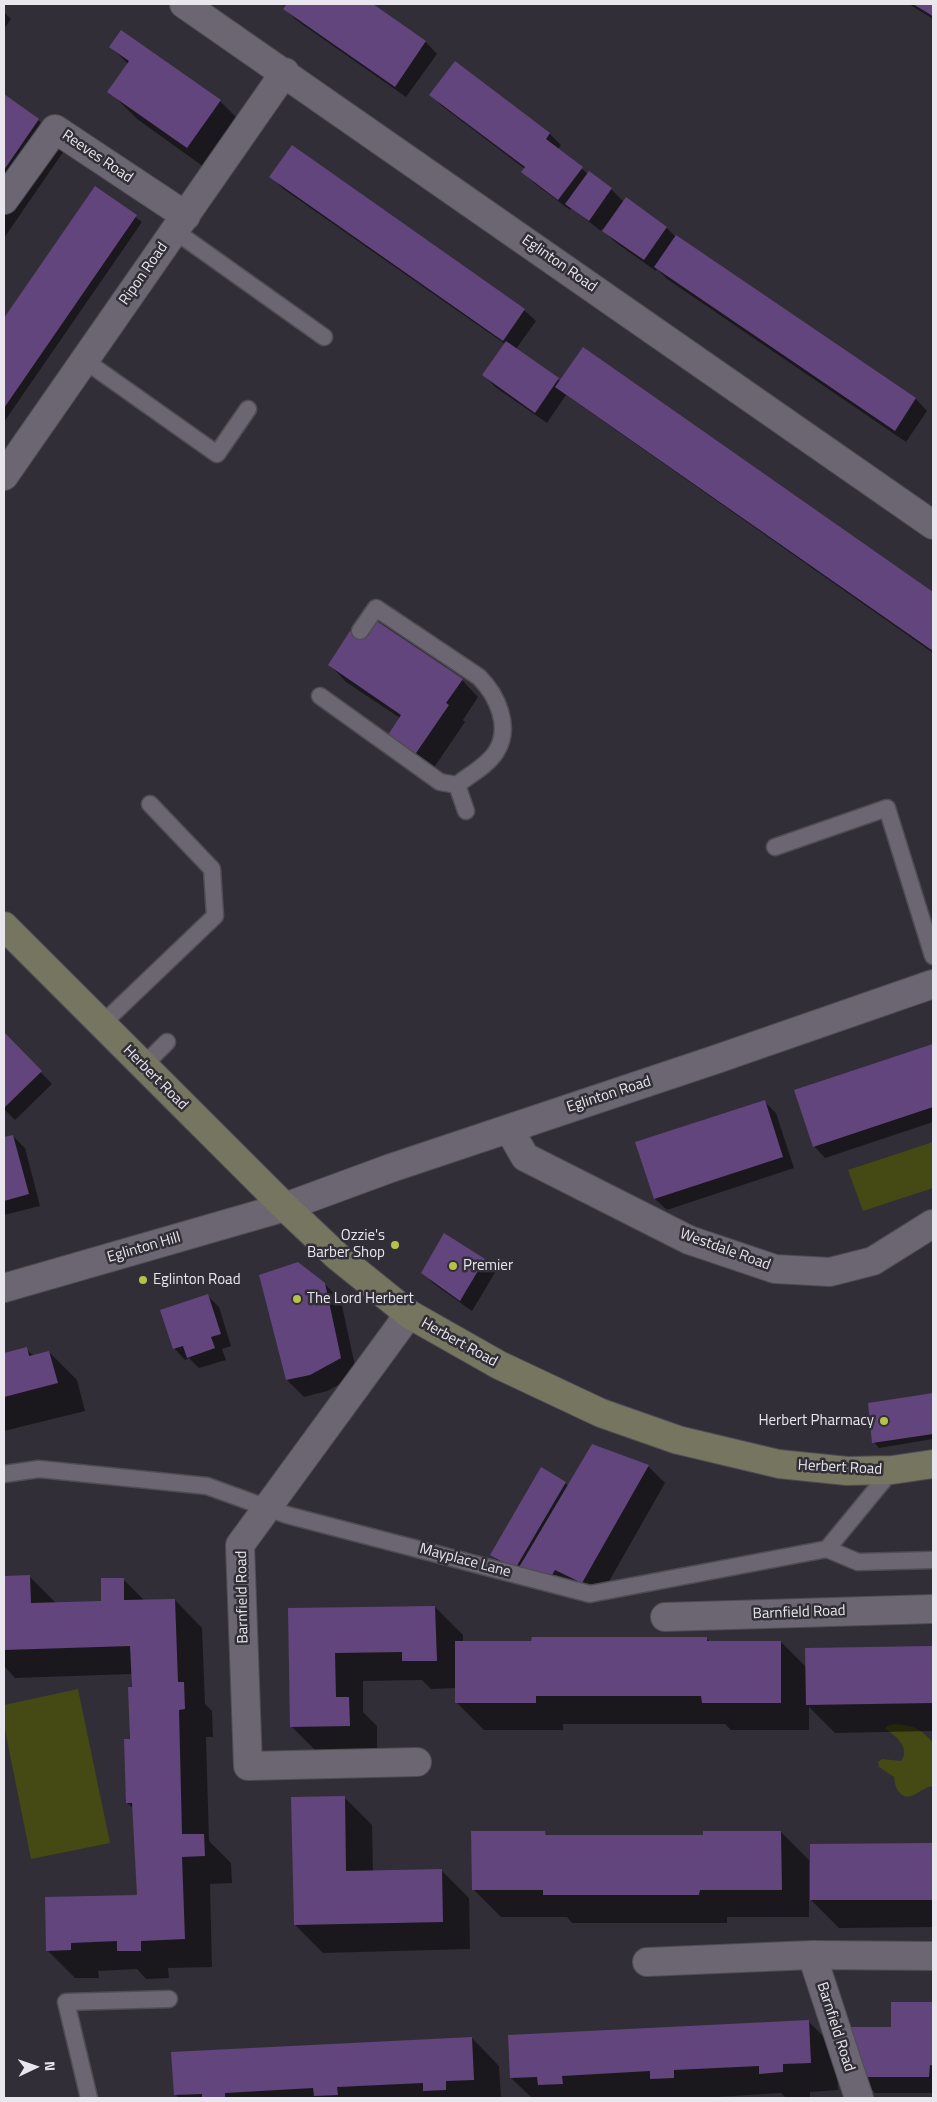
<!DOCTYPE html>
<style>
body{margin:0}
#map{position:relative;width:937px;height:2102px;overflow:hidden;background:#322e37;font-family:"Titillium Web",sans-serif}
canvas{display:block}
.frame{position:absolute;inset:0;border:5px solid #e9e7ed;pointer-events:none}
.north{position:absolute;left:10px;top:2042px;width:50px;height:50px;-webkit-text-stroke:4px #322e37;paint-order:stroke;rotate:87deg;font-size:14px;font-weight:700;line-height:20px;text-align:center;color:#e9e7ed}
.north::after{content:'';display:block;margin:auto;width:18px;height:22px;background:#e9e7ed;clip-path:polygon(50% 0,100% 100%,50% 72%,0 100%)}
</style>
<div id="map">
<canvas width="937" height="2102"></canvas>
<div class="frame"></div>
<div class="north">N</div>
</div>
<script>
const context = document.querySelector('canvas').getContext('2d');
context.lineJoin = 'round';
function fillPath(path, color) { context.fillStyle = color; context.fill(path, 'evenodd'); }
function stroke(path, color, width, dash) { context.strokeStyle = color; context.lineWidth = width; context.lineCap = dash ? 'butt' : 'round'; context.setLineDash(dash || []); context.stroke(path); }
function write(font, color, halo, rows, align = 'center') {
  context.font = font + ' "Titillium Web",sans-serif'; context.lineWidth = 5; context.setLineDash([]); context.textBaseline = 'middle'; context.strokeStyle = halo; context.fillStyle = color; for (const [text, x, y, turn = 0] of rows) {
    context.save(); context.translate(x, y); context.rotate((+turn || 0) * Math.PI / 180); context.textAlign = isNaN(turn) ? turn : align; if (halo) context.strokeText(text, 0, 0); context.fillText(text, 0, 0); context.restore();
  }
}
fillPath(new Path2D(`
 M933 1142V1188L863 1211 848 1170Z
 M78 1689 110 1843 31 1859 4 1725V1705Z
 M895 1724C912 1725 922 1729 933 1743V1786C921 1786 908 1808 897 1789 895 1786 895 1781 894 1777L879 1767 878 1762 882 1759 901 1761C911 1749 896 1735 885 1729L887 1726Z`), '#454914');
fillPath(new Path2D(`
 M289 4H371L426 42 437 54 406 97 296 20 285 9Z
 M909 4H933V19Z
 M4 12 11 19 4 29Z
 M111 47 220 101 248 129 215 175 137 119 109 91 128 64Z
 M455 63 550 134 561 145 558 149 588 174 611 189 624 202 626 199 667 228 676 237 916 399 927 411 906 442 667 279 657 269 656 271 615 242 602 229 601 231 571 208 570 210 534 183 523 172 525 169 442 106 431 95Z
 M4 96 38 120 66 148 4 238Z
 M271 176 524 310 536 321 516 349 560 381 583 348 933 593V653L566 395 547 423 495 387 484 375 505 344 282 188Z
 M96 188 142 222 4 422V321Z
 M363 641 462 680 478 697 463 720 465 722 431 772 404 754 400 718 346 682 330 665Z
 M4 1034 52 1084 15 1120 4 1109Z
 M933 1046V1122L825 1158 814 1146 796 1091Z
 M764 1101 776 1113 794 1168 667 1210 655 1199 637 1143Z
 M13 1136 25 1148 40 1206 4 1215V1139Z
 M484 1260 496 1271 472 1311 434 1284 423 1273Z
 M324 1283 341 1301 357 1375 327 1391 304 1397 287 1380Z
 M208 1296 219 1307 231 1346 222 1349 226 1360 199 1368 189 1358 185 1360 174 1348Z
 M26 1349 34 1356 49 1352 77 1380 85 1411 4 1431V1355Z
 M933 1395V1439L879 1448 874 1442 869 1404Z
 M592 1446 648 1466 665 1483 599 1599 503 1566 492 1555 542 1469 569 1486Z
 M29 1576 56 1603 102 1602 123 1579 145 1601 175 1600 202 1628 205 1704 212 1711 213 1737H206L209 1841 231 1863 232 1883 210 1884 212 1967 168 1968 169 1978 146 1979 137 1969 98 1971 99 1978H75L47 1950 139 1896 134 1809 127 1803 132 1674 15 1678 4 1666V1577Z
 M435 1607 463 1635V1642L706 1638 710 1642H781L806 1667V1649L933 1647V1731L835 1733 809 1707V1730H731L725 1724H563V1730H484L456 1702V1688L431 1689 422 1680 363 1681V1712L377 1726V1753L319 1754 291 1726 289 1609Z
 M344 1797 372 1825 373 1872 441 1870 469 1898 470 1949 323 1953 295 1925Z
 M545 1832 549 1837 704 1836 781 1832 809 1860V1917H727V1923H572L567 1917H501L473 1889Z
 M933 1844V1927L839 1928 811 1900V1845Z
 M892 2003H933V2093H875L858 2076 893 2028Z
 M808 2021 836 2049 838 2090 810 2092V2098H786L781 2093 701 2098H532L511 2078Z
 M472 2038 499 2066 501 2098H179L175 2094Z`), '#0007');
fillPath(new Path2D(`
 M287 4H373L426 41 395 87 283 9Z
 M913 4H933V17L931 15Z
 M121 30 221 100 187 148 107 92 129 61 109 47Z
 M455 61 550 133 546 139 583 167 558 200 521 172 525 167 429 95Z
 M4 94 39 119 4 170Z
 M292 145 525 309 503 341 269 177Z
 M589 171 612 188 589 221 565 204Z
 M95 186 137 215 4 408V318Z
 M626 197 667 227 644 260 602 231Z
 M676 235 916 398 895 431 654 267Z
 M506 341 559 378 535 413 482 375Z
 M583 347 933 592V651L555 387Z
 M375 620 463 679 446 703 449 705 414 756 386 738 401 715 328 665 350 631 362 639Z
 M4 1032 42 1071 4 1108Z
 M933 1044V1107L813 1147 794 1090Z
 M765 1100 783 1157 654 1199 635 1142Z
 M13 1135 29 1194 4 1201V1137Z
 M444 1233 485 1259 460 1301 421 1273Z
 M298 1262 325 1283 341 1358 310 1375 286 1380 259 1275Z
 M208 1294 221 1334 211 1337 215 1348 187 1358 183 1346 173 1349 160 1310Z
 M27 1347 29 1356 49 1351 58 1383 4 1397V1353Z
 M933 1393V1434L872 1443 868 1403Z
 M592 1444 649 1465 582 1583 555 1570 552 1575 518 1569Z
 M541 1467 566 1482 515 1569 490 1555Z
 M30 1575 31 1603 101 1601V1578H124V1600L175 1599 178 1682H184L185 1709 179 1710 182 1834H204L205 1856 182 1857 185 1939 141 1941V1951H117V1941L71 1943V1950L46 1951 45 1897 137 1895 132 1803H126L124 1739H130L128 1687H132L130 1646 4 1650V1576Z
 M435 1606 437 1661H402V1652L335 1653 336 1697H349L350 1726 290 1727 288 1608Z
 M532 1637H707V1641H781V1703H702L701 1696H536V1703H455V1641H531Z
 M933 1646V1703L806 1705 805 1648Z
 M345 1796 346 1871 442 1869 443 1922 294 1925 291 1797Z
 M471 1831H545L546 1835H703V1831H781L782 1890H700L699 1895H543V1890H472Z
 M933 1843V1900H810V1844Z
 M891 2002H933V2066L930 2065 929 2077H857L846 2027H891Z
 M809 2020 811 2063 783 2064V2072L759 2074V2066L674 2070V2078L650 2079V2071L562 2076 563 2084 538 2085 537 2077 510 2078 508 2035Z
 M472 2037 474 2080 446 2081V2090L423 2091V2083L337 2087 338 2095 314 2096 313 2088 225 2093V2098H202V2094L174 2095 171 2052Z`), '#62457d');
const lane = new Path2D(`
 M175 231 324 337
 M84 360 217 454 248 409
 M360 631 376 608 479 677C497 695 512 727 496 752 487 766 469 775 457 785
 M320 696 440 782 457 785 466 811
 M775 847 887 808 933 956
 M101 1025 215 916 212 869 150 804
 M143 1066 167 1042
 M4 1474 39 1469 207 1486 287 1515 590 1594 827 1549 892 1470
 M827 1549 858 1562 933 1560
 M89 2098 66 2002 169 1999`);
const street = new Path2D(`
 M184 4 933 525
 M4 200 55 129 186 216
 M4 476 285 72
 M509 1129 525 1157 689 1240 775 1269 830 1272 873 1261 932 1224
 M4 1288 285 1207 391 1168 717 1059 933 984
 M409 1314 240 1545 248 1766 417 1762
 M665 1617 933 1609
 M812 1955 859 2098
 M647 1962 812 1955 933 1956`);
const secondary = new Path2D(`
 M4 926 285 1207 337 1256 409 1314 499 1365 601 1413 678 1440 779 1464 847 1471 892 1470 933 1464`);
stroke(lane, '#504c54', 19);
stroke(street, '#504c54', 30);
stroke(secondary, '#504c54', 30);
stroke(lane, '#6b6671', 16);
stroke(street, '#6b6671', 28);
stroke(secondary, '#76755f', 28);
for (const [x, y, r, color] of [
 [395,1245,5,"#b7c148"],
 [453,1266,5,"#b7c148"],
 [143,1280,5,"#b7c148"],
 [297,1299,5,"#b7c148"],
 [884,1421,5,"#b7c148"]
]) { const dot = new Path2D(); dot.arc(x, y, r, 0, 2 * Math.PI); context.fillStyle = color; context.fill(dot); stroke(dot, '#322e37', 2); }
write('15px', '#e9e7ed', '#322e37', [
 ["Reeves Road",97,157,34],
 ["Eglinton Road",559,264,35],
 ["Ripon Road",144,274,-55],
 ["Herbert Road",155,1078,45],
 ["Eglinton Road",609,1095,-18],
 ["Eglinton Hill",144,1248,-16],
 ["Westdale Road",725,1250,20],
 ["Herbert Road",459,1343,29],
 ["Herbert Road",840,1468,3],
 ["Mayplace Lane",465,1561,15],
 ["Barnfield Road",243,1597,-91],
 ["Barnfield Road",799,1613,-2],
 ["Barnfield Road",835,2027,72]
]);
write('15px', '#e9e7ed', '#322e37', [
 ["Ozzie's",385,1236,"right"],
 ["Barber Shop",385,1253,"right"],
 ["Premier",463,1266],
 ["Eglinton Road",153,1280],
 ["The Lord Herbert",307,1299],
 ["Herbert Pharmacy",874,1421,"right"]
], 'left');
</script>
